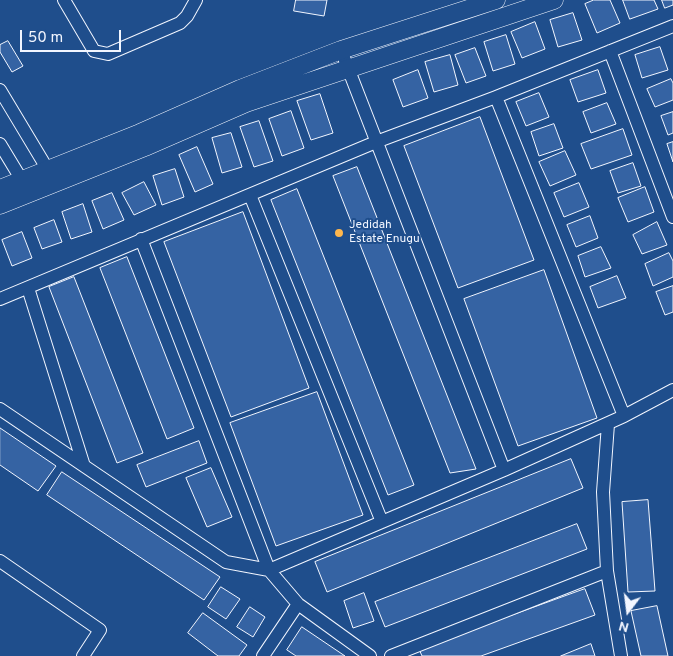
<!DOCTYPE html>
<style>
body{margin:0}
#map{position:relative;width:673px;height:656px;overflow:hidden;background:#1f4e8c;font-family:Overpass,sans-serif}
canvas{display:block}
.north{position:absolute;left:603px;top:586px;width:50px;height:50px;-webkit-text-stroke:4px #1f4e8c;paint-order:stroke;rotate:195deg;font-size:14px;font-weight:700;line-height:20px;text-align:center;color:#f2f6ff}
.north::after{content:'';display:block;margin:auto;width:18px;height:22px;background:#f2f6ff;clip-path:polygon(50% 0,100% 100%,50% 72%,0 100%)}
.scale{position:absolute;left:20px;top:30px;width:101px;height:22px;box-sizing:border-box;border:2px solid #f2f6ff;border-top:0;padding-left:6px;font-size:15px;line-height:18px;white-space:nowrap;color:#f2f6ff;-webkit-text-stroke:4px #1f4e8c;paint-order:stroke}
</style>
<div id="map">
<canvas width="673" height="656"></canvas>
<div class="north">N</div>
<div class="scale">50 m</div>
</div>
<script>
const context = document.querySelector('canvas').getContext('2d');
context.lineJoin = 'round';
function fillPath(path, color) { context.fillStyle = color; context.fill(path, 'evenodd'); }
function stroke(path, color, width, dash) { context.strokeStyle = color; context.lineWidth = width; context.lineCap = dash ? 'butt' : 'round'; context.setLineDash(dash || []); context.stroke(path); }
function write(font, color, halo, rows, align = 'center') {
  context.font = font + ' Overpass,sans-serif'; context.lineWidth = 4; context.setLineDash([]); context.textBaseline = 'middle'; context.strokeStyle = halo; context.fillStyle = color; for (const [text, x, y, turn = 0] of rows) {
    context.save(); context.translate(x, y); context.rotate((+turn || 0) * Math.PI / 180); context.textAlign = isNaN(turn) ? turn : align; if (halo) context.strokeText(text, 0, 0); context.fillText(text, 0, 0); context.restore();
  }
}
const building = new Path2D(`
 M296 0H327L324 16 294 11Z
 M594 0H610L620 23 597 33 585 4Z
 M623 0H654L658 9 630 19Z
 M662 0H673V5L665 8Z
 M573 13 582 40 558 47 550 20Z
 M535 22 545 49 522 58 511 32Z
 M506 35 515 64 493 71 484 42Z
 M8 41 23 66 12 72 0 52V45Z
 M660 47 668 70 642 78 635 55Z
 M475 48 486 76 466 83 455 55Z
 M450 55 458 85 434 92 425 62Z
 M418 70 428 98 403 107 393 80Z
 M598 70 606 93 578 102 570 80Z
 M671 79 673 83V100L655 107 647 89Z
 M539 93 549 117 526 126 516 102Z
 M320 94 333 133 311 140 297 101Z
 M607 103 616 124 591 133 583 112Z
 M291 111 304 148 282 156 269 119Z
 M673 112V133L668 135 661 116Z
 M480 117 534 260 458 288 404 146Z
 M259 121 273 161 254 167 240 127Z
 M554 124 563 148 539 156 531 132Z
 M623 129 632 155 591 169 581 144Z
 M231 133 242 167 222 173 212 138Z
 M673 142V162L667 144Z
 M197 147 213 184 195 192 179 155Z
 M565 151 576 175 550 186 539 162Z
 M633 163 641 186 618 193 610 171Z
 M357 167 476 469 450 473 333 176Z
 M175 169 184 197 162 205 153 176Z
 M144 182 156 205 134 215 122 193Z
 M579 183 589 207 564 217 554 193Z
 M645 187 654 212 628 222 618 198Z
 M297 189 414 485 388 495 271 200Z
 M112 193 124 220 103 229 92 201Z
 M83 204 92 232 71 239 62 212Z
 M243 212 309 388 231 417 164 242Z
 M590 216 598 238 576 247 567 225Z
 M54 220 62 242 42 249 34 228Z
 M657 222 667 245 642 254 633 235Z
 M22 232 32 258 12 266 2 240Z
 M601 247 611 268 585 277 578 256Z
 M669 253 673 261V277L653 286 645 264Z
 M127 257 194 428 167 439 100 268Z
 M544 270 597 418 518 446 464 299Z
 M617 276 626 298 598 308 590 287Z
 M74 277 143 453 117 463 49 287Z
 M673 286V312L665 315 656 292Z
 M317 392 363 515 276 546 230 423Z
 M0 428 56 466 38 491 0 465Z
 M199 441 207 463 146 487 137 465Z
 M571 459 583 488 327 592 315 562Z
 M211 468 232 517 207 527 186 478Z
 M62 472 220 577 204 600 47 495Z
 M648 500 655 591 628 592 622 502Z
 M577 524 587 549 385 627 375 602Z
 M221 587 240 599 226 619 208 607Z
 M585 589 595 615 481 656H422L419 649Z
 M364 593 374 621 353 628 344 601Z
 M657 606 668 656H641L631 611Z
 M250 607 265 617 253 637 237 627Z
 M203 613 247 645 239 656H218L188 633Z
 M302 627 345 656H296L287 650Z
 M591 644 595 656H561Z`);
fillPath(building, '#3563a3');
stroke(building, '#f2f6ff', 1);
const street = new Path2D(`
 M64 0 94 51 108 54 180 23 187 16 196 0
 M341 50 504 470 624 416 673 390
 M610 51 673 217
 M0 90 51 175
 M496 97 624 416
 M0 144 26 187
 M250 195 382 522
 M28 288 84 466
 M0 299 376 142 496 97 673 26
 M0 409 226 562 269 570 141 239
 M608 424 603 492 607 571 621 656
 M0 561 100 630 83 656
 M263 656 298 604
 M370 656 298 604 269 570 504 470
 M391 656 607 571`);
const secondary = new Path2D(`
 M0 189 140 133 240 89 341 50 496 0
 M0 205 145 147 246 103 554 0`);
stroke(street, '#f2f6ff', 14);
stroke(secondary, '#f2f6ff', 19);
stroke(street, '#1f4e8c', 12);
stroke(secondary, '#1f4e8c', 18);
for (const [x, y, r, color] of [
 [339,233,5,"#ffb74d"]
]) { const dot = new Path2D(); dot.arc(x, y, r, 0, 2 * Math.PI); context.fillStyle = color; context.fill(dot); stroke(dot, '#1f4e8c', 2); }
write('12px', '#f2f6ff', '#1f4e8c', [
 ["Jedidah",349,226],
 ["Estate Enugu",349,240]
], 'left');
</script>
